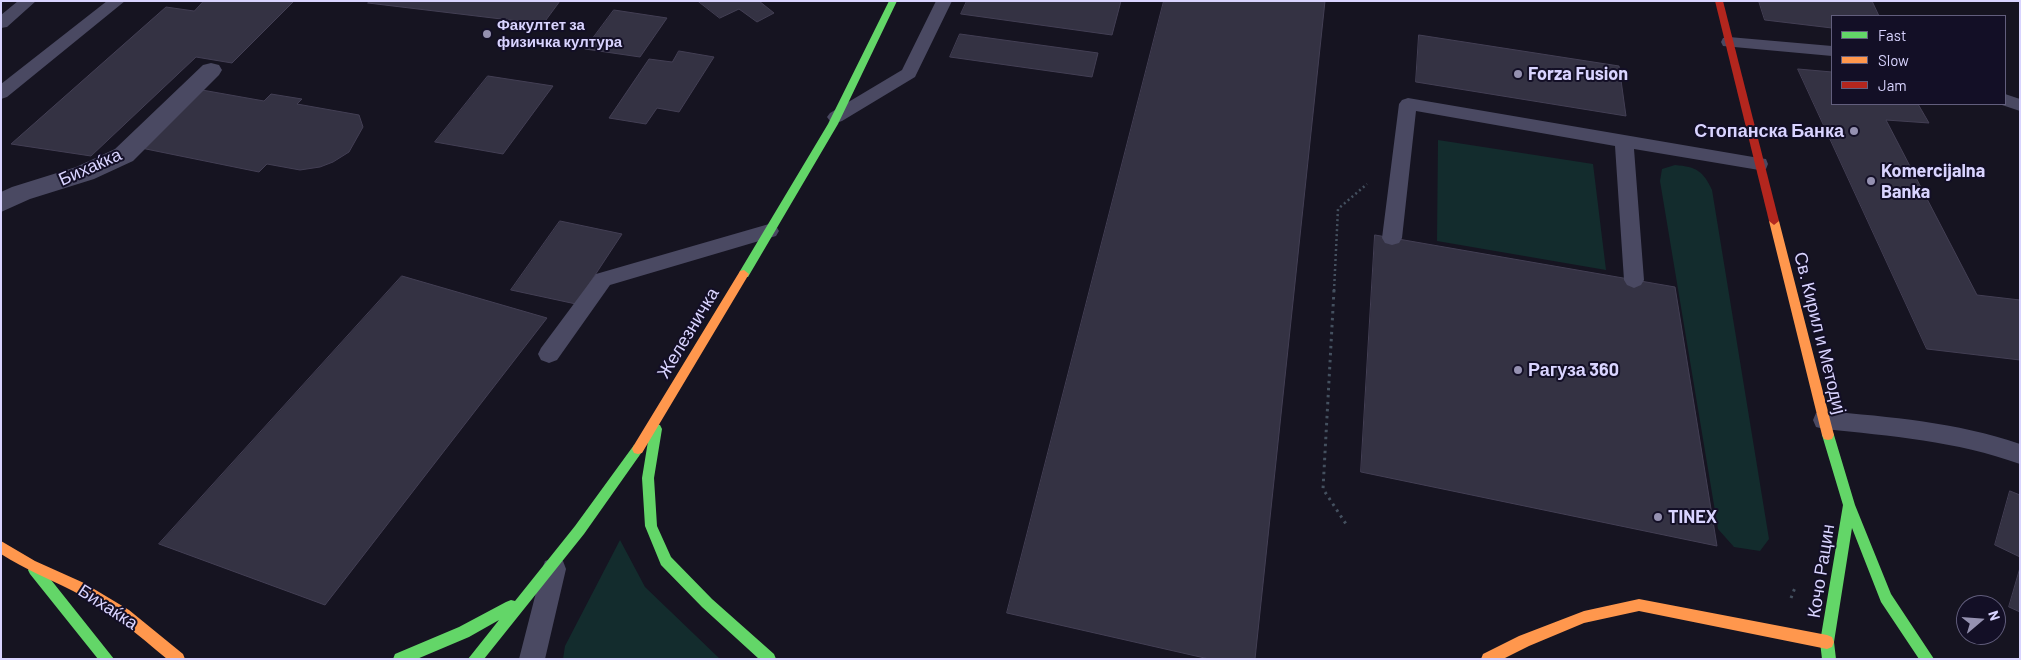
<!DOCTYPE html>
<meta charset="utf-8">
<style>
body{margin:0}
#map{position:relative;width:2021px;height:660px;overflow:hidden;background:#161421;font-family:Barlow,sans-serif}
canvas{display:block}
.frame{position:absolute;inset:0;border:2px solid #d9d4ff;pointer-events:none}
.legend{position:absolute;left:1831px;top:15px;width:175px;height:90px;box-sizing:border-box;background:#130f26;border:1px solid #625e7d;margin:0;padding:6px 9px;list-style:none;font-size:15px;color:#d9d4ff}
.legend li{display:flex;align-items:center;gap:10px;height:25px}
.legend b{width:25px;border:1px solid #625e7d}
.north{position:absolute;left:1956px;top:595px;width:50px;height:50px;box-sizing:border-box;background:#130f26;border:1px solid #625e7d;border-radius:50%;rotate:72deg;font-size:14px;font-weight:700;line-height:20px;text-align:center;color:#d9d4ff}
.north::after{content:'';display:block;margin:auto;width:18px;height:22px;background:#9591b1;clip-path:polygon(50% 0,100% 100%,50% 72%,0 100%)}
</style>
<div id="map">
<canvas width="2021" height="660"></canvas>
<div class="frame"></div>
<ul class="legend">
<li><b style="height:6px;background:#63d668"></b>Fast</li>
<li><b style="height:6px;background:#ff974d"></b>Slow</li>
<li><b style="height:6px;background:#b3261e"></b>Jam</li>
</ul>
<div class="north">N</div>
</div>
<script>
const context = document.querySelector('canvas').getContext('2d');
context.lineJoin = 'round';
function fillPath(path, color) { context.fillStyle = color; context.fill(path, 'evenodd'); }
function stroke(path, color, width, dash) { context.strokeStyle = color; context.lineWidth = width; context.lineCap = dash ? 'butt' : 'round'; context.setLineDash(dash || []); context.stroke(path); }
function write(font, color, halo, rows, align = 'center') {
  context.font = font + ' Barlow,sans-serif'; context.lineWidth = 4; context.setLineDash([]); context.textBaseline = 'middle'; context.strokeStyle = halo; context.fillStyle = color; for (const [text, x, y, turn = 0] of rows) {
    context.save(); context.translate(x, y); context.rotate((+turn || 0) * Math.PI / 180); context.textAlign = isNaN(turn) ? turn : align; if (halo) context.strokeText(text, 0, 0); context.fillText(text, 0, 0); context.restore();
  }
}
fillPath(new Path2D(`
 M1438 140 1593 164 1606 270 1437 241Z
 M1675 165C1697 167 1703 171 1712 190L1769 539 1760 551 1734 547 1718 529 1660 181 1662 169Z
 M620 540 645 587 720 659H563L565 646Z`), '#132c2d');
const building = new Path2D(`
 M204 1H294L232 63 196 57 91 156 11 144 166 7 194 11Z
 M370 1H560L543 24 368 3Z
 M698 1H759L774 13 757 22 739 9 720 18Z
 M967 1H1121L1112 35 961 14Z
 M1164 1H1325L1255 659H1209L1007 613Z
 M1759 1H1872L1879 16H1832V28L1765 20Z
 M614 10 667 18 640 57 585 49Z
 M960 34 1098 53 1092 77 950 57Z
 M1419 35 1619 66 1626 116 1416 82Z
 M679 51 714 57 679 112 657 108 646 124 609 118 649 59 672 62Z
 M1798 69 1832 72V104H1918L1929 123 1886 120 1977 295 2020 300V360L1927 349Z
 M488 76 553 86 503 154 435 142Z
 M202 90 264 101 271 94 302 99 297 104 359 115 363 127 349 152 333 162 320 167 300 170 267 164 259 172 141 148Z
 M560 221 622 234 576 304 511 290Z
 M1375 235 1675 287 1717 546 1361 472Z
 M402 276 547 318 325 605 159 544Z
 M2010 491 2020 495V557L1995 545Z
 M2020 568V612L2009 607Z`);
fillPath(building, '#343243');
stroke(building, '#433f54', 1);
stroke(new Path2D(`
 M1334 291 1338 209 1367 184`), '#44505f', 2.5, [2, 3]);
stroke(new Path2D(`
 M1334 290 1323 489 1348 527
 M1791 598 1796 585`), '#44505f', 3, [2.5, 4.5]);
fillPath(new Path2D(`
 M18 1H36L7 27 1 28V15Z
 M107 1H125L7 97 1 99V84Z
 M936 1H952L915 77 842 121 836 123 830 121 827 117 830 113 902 70Z
 M1729 37 1832 46V56L1723 46 1721 42 1723 38Z
 M2005 94 2020 99V111L1999 104H2005Z
 M1408 98 1759 158 1766 159 1768 164 1766 169 1759 170 1634 149 1644 280 1641 285 1634 288 1627 285 1624 280 1615 146 1416 111 1402 238 1399 243 1392 245 1385 243 1382 238 1399 104 1402 100Z
 M769 224 776 226 779 231 776 236 610 285 557 360 549 363 541 360 538 354 541 348 596 274Z
 M1824 411C1891 417 1956 422 2020 444V464C1956 441 1891 436 1824 429L1816 427 1813 420 1816 413Z
 M554 558 563 561 566 569 545 659H519L542 569 545 561Z`), '#4a4962');
fillPath(new Path2D(`
 M211 63 219 65 222 70 219 75 133 161 94 179 30 199 1 212V192L12 187 76 167 115 149 203 65Z`), '#4a4962');
fillPath(new Path2D(`
 M889 1H897L838 124 748 277H740L739 274 740 271 828 124Z
 M656 424 660 425 662 429 654 478 657 526 671 557 712 599 774 654 776 659H759L702 607 661 565 645 526 642 478 650 429 652 425Z
 M1828 430 1832 431 1834 435 1855 505 1891 594 1934 659H1919L1881 602 1852 528 1834 642 1836 659H1822L1820 642 1843 505 1822 435 1824 431Z
 M638 444 642 445 644 449 584 534 484 659H468L499 620 469 637 417 659H393L395 654 459 627 506 602 511 600 515 601 575 526 634 445Z
 M35 564 40 566 114 659H98L30 574 28 570 30 566Z`), '#63d668');
fillPath(new Path2D(`
 M1774 217 1779 221 1834 435 1832 439 1828 440 1824 439 1822 435 1769 221Z
 M744 270 749 274 642 453 638 454 634 453 632 449 634 445 740 271Z
 M1 541 35 561 84 583 129 610 183 654 185 659H167C137 634 108 609 73 591 49 579 25 569 1 554Z
 M1639 599 1827 635 1832 637 1834 642 1832 647 1827 649 1639 611 1584 623 1529 646 1503 659H1481L1483 654 1519 636 1584 611Z`), '#ff974d');
fillPath(new Path2D(`
 M1715 1H1723L1779 221 1774 225 1769 221Z`), '#b3261e');
for (const [x, y, r, color] of [
 [487,34,5,"#9591b1"],
 [1518,74,5,"#9591b1"],
 [1854,131,5,"#9591b1"],
 [1871,181,5,"#9591b1"],
 [1518,370,5,"#9591b1"],
 [1658,517,5,"#9591b1"]
]) { const dot = new Path2D(); dot.arc(x, y, r, 0, 2 * Math.PI); context.fillStyle = color; context.fill(dot); stroke(dot, '#130f26', 2); }
write('bold 15px', '#d9d4ff', '#130f26', [
 ["Факултет за",497,25],
 ["физичка култура",497,42]
], 'left');
write('bold 18px', '#d9d4ff', '#130f26', [
 ["Forza Fusion",1528,74],
 ["Стопанска Банка",1844,131,"right"],
 ["Komercijalna",1881,171],
 ["Banka",1881,192],
 ["Рагуза 360",1528,370],
 ["TINEX",1668,517]
], 'left');
write('18px', '#d9d4ff', '#130f26', [
 ["Бихаќка",90,167,-24],
 ["Железничка",688,333,-59],
 ["Св. Кирил и Методиј",1820,333,76],
 ["Кочо Рацин",1821,571,-81],
 ["Бихаќка",108,607,33]
]);
</script>
